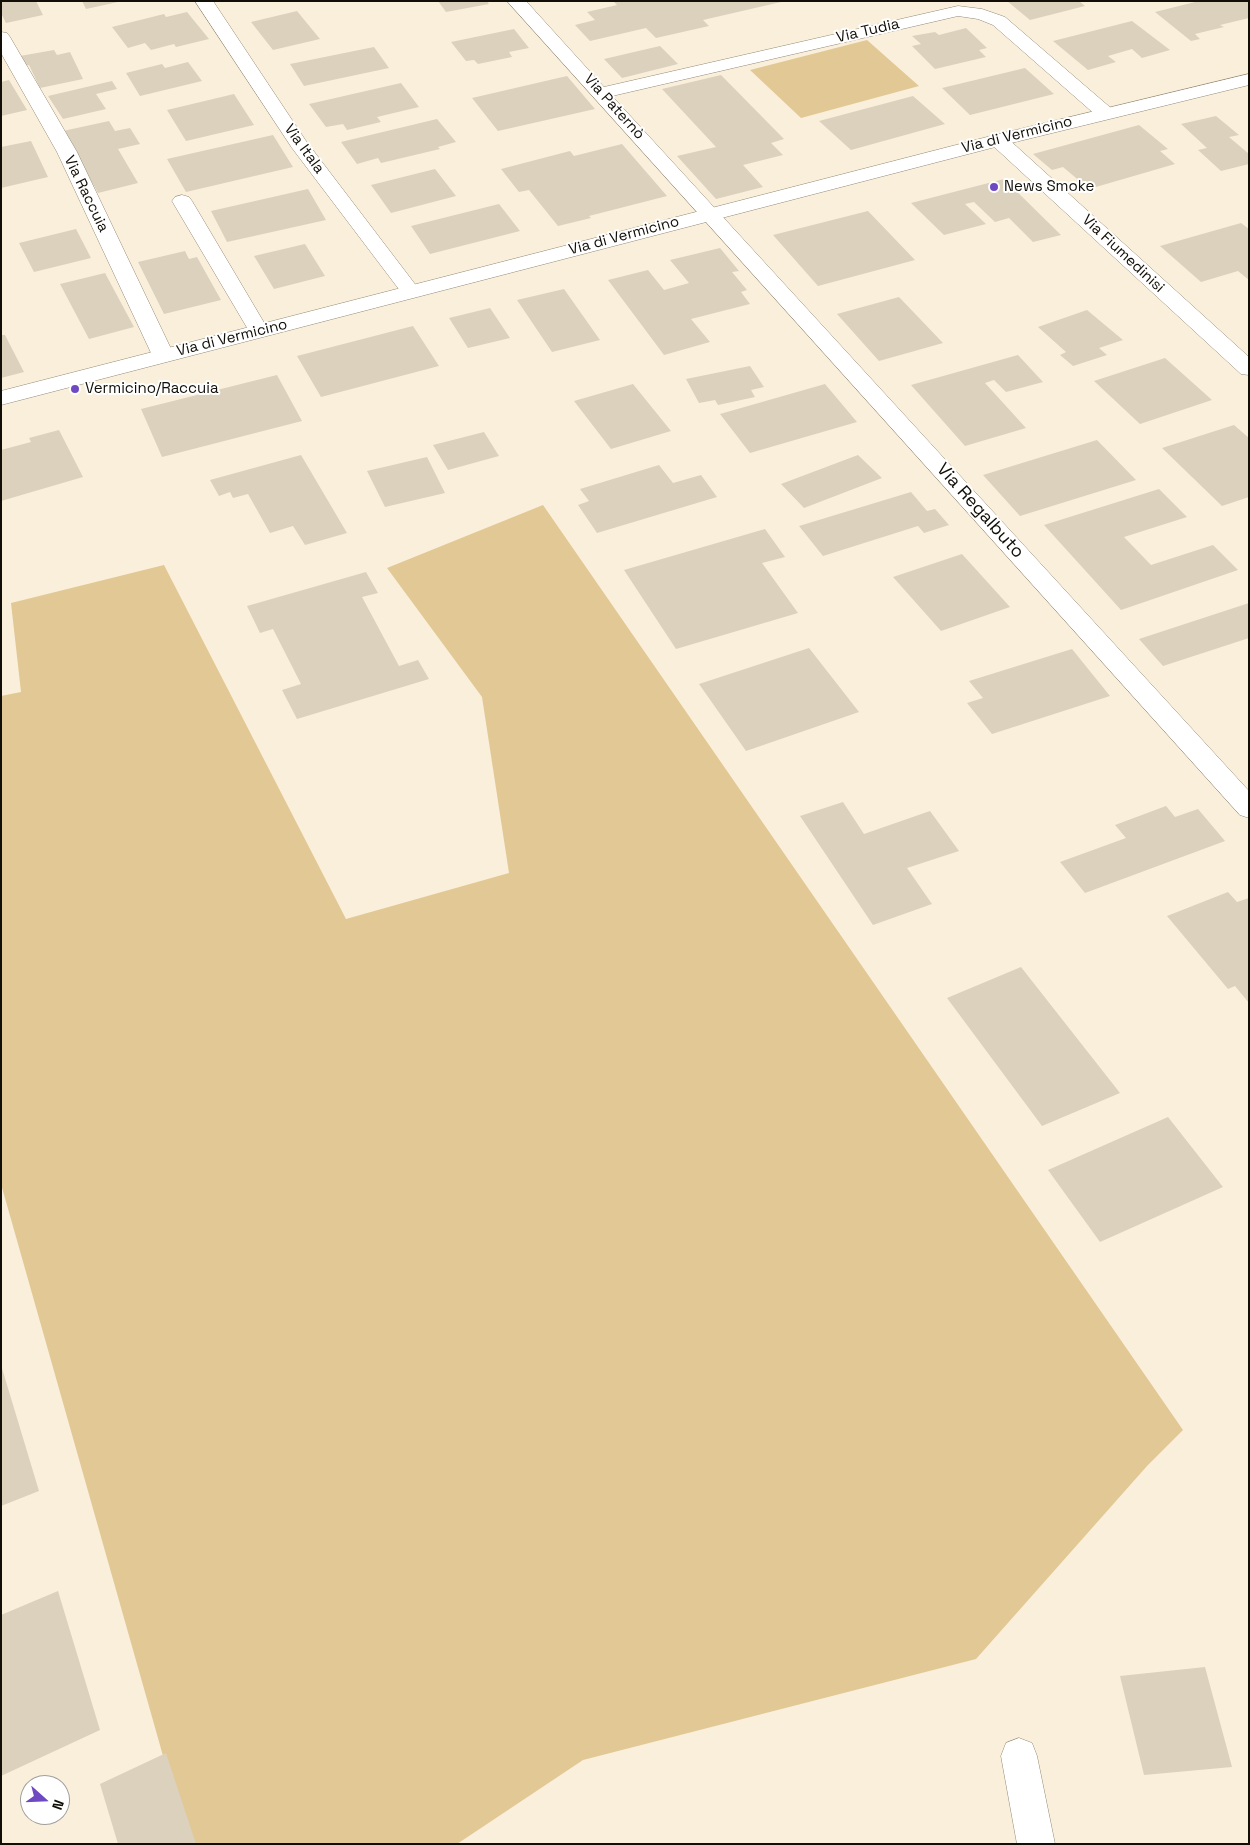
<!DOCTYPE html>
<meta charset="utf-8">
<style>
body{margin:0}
#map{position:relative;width:1250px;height:1845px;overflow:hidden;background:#faefdb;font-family:"Space Grotesk",sans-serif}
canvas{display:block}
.frame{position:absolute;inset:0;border:2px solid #110e07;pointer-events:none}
.north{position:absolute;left:20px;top:1775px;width:50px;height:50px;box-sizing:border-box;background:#fff;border:1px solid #a09f9c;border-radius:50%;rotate:110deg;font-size:14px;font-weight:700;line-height:20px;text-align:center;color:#110e07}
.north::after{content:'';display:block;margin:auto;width:18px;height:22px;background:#6f49c1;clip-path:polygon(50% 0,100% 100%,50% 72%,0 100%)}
</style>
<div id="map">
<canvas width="1250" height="1845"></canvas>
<div class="frame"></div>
<div class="north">N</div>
</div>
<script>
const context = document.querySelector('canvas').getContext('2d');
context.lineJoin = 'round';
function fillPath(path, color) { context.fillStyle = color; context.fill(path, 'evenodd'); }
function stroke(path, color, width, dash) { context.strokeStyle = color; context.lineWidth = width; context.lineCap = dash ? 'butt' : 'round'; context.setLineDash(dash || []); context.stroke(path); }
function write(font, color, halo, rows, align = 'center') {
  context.font = font + ' "Space Grotesk",sans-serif'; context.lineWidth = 4; context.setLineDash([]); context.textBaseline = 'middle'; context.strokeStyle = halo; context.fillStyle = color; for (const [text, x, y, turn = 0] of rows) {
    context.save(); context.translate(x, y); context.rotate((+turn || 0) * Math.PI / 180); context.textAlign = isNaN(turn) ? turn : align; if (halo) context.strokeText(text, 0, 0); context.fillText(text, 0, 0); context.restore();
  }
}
fillPath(new Path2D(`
 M867 40 919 86 801 118 750 70Z
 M543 505 1183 1430 1147 1466 976 1659 583 1760 457 1844H188L1 1184V696L21 692 11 603 164 565 346 919 509 873 482 697 387 568Z`), '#e2c894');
fillPath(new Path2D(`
 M1 1H36L43 15 6 23 1 13Z
 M82 1H117L118 2 86 9Z
 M438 1H487L489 4 446 12Z
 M613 1H781V2L703 20 709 26 656 38 646 28 590 41 575 25 595 20 587 12 617 5Z
 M1007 1H1079L1085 6 1030 20Z
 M1199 1H1249V18L1220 25 1224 27 1195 34 1200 39 1191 41 1155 12Z
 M297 11 320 39 273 50 251 22Z
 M187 12 209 39 176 47 174 44 151 50 145 43 128 48 112 27 164 14 166 17Z
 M1132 21 1170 50 1142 58 1132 49 1108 56 1116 62 1088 70 1053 41Z
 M966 28 987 48 979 50 986 57 935 69 912 46 921 44 912 36 935 32 939 35Z
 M514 29 529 48 509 52 512 57 478 64 474 60 466 61 451 42Z
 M660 46 678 64 622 78 604 59Z
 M374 47 389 68 304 86 290 64Z
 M54 50 57 55 70 52 83 79 40 88 29 65 24 66 20 56Z
 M188 62 202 81 140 96 126 73 162 64 165 68Z
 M1025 68 1054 94 970 115 942 88Z
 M721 75 784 139 771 143 783 155 743 165 763 187 716 199 677 156 716 147 662 89Z
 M567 76 595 109 498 131 472 98Z
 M9 80 27 110 1 116V82Z
 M112 81 117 89 96 94 106 109 63 119 48 96Z
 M401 83 419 107 377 117 381 122 347 130 343 124 326 127 309 104Z
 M234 94 254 125 186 141 167 110Z
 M913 96 945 124 851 150 819 121Z
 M1216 116 1239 135 1229 137 1249 154V164L1221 171 1198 150 1207 148 1181 124Z
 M437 119 456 142 438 147 440 149 381 163 378 158 357 164 341 142Z
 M109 121 115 131 130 128 140 144 118 149 138 183 98 193 63 131Z
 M1139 125 1168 149 1160 151 1175 164 1089 189 1063 167 1052 170 1033 154Z
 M273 135 293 167 186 192 167 159Z
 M31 141 48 177 1 188V147Z
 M622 144 667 196 589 216 591 218 558 226 529 190 519 192 501 169 570 151 574 156Z
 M435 169 456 196 391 213 371 185Z
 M1004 179 1061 235 1033 242 1009 218 995 222 974 202 965 204 986 224 944 235 911 203Z
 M308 189 326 220 227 242 211 211Z
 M499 204 520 231 430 254 411 226Z
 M868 211 915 260 818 286 773 235Z
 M1241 223 1249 229V280L1238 271 1201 282 1160 246Z
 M76 229 91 258 34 272 19 243Z
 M305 244 325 276 274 289 254 256Z
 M720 248 739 271 732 272 747 290 741 292 750 304 691 319 710 342 664 355 608 280 648 270 664 290 689 283 670 260Z
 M185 251 189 259 197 257 221 300 164 314 138 262Z
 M105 273 134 327 89 339 60 284Z
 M564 289 600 340 552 352 517 300Z
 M899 297 943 343 879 361 837 314Z
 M490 308 510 338 468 348 449 318Z
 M1087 310 1123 340 1099 348 1107 355 1073 366 1060 355 1066 352 1038 327Z
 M413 326 439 366 321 397 297 356Z
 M1 335H5L24 372 1 378Z
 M1018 355 1043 382 1006 392 994 380 985 383 1026 428 965 446 911 385Z
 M1165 358 1212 400 1140 424 1094 381Z
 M750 366 764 387 751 390 755 397 718 405 715 400 699 403 686 379Z
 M277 375 302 421 162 457 141 409Z
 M633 384 671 431 611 449 574 401Z
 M825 384 857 422 750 453 720 414Z
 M1234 425 1249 438V497L1222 506 1162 448Z
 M59 430 83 477 1 501V450L31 442 29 438Z
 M484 432 499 456 448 470 433 445Z
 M1097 440 1136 480 1020 516 983 475Z
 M301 455 347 533 305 545 293 526 270 533 248 494 233 498 230 492 219 496 210 480Z
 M858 455 882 478 804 508 781 484Z
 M427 457 445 493 385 507 367 471Z
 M659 465 673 483 701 475 717 497 597 533 578 505 589 501 580 489Z
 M1159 489 1187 517 1124 537 1151 565 1213 545 1238 570 1121 610 1044 525Z
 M911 492 927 511 935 509 949 525 924 533 918 526 823 556 799 526Z
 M765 529 785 557 762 563 798 613 676 649 624 570Z
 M962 554 1010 607 941 631 893 577Z
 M366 572 378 593 362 597 399 666 418 660 429 679 297 719 282 690 301 684 273 629 260 633 247 606Z
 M1249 603V638L1163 666 1139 639Z
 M809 648 859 712 746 751 699 684Z
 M1072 649 1110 696 992 734 967 703 983 698 969 681Z
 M843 802 864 834 930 811 959 851 907 868 932 904 873 925 800 816Z
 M1166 806 1175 817 1198 809 1225 841 1085 893 1060 862 1126 838 1115 825Z
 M1228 892 1237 902 1249 898V1003L1235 986 1228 989 1167 916Z
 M1021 967 1120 1093 1042 1126 947 998Z
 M1168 1117 1223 1187 1100 1242 1048 1170Z
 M1 1365 39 1491 1 1506Z
 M58 1591 100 1730 1 1776V1615Z
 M1205 1667 1232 1767 1144 1775 1120 1676Z
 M166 1753 196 1844H118L100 1784Z`), '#dbd1bd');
const minor = new Path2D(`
 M195 1H213L306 141 418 288 421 292 418 296 411 298 404 296 292 148Z
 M507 1H526L604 87 958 6 982 9 1005 17 1112 109 1114 113 1112 117 1105 119 1098 117 993 25 978 19 958 16 612 96 1249 791V818L1240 815Z
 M1 32 7 33 10 37 77 152 174 355 171 360 163 361 155 360 152 355 57 152 1 53Z
 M998 134 1005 136 1249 357V375L1241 374 991 144 989 140 991 136Z
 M182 195 189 197 192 201 269 331 266 335 259 337 252 335 249 331 172 201 175 197Z
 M1019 1738 1032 1743 1037 1756 1055 1844H1017L1001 1756 1006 1743Z`);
const major = new Path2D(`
 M1249 74V85L1003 145 1 405V391L991 136Z`);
stroke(minor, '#938976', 1);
stroke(major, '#938976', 1);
fillPath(minor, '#fff');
fillPath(major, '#fff');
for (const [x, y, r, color] of [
 [994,187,5,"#6f49c1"],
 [75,389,5,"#6f49c1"]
]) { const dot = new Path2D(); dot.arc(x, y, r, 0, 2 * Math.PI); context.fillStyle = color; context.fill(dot); stroke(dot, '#fff', 2); }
write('15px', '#110e07', '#fff', [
 ["Via Tudia",868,31,-13],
 ["Via Paternò",614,107,48],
 ["Via di Vermicino",1017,135,-14],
 ["Via Itala",304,149,54],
 ["Via Raccuia",86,194,64],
 ["Via di Vermicino",624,236,-15],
 ["Via Fiumedinisi",1123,254,43],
 ["Via di Vermicino",232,338,-14]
]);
write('15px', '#110e07', '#fff', [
 ["News Smoke",1004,187],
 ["Vermicino/Raccuia",85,389]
], 'left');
write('18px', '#110e07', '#fff', [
 ["Via Regalbuto",980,511,48]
]);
</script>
